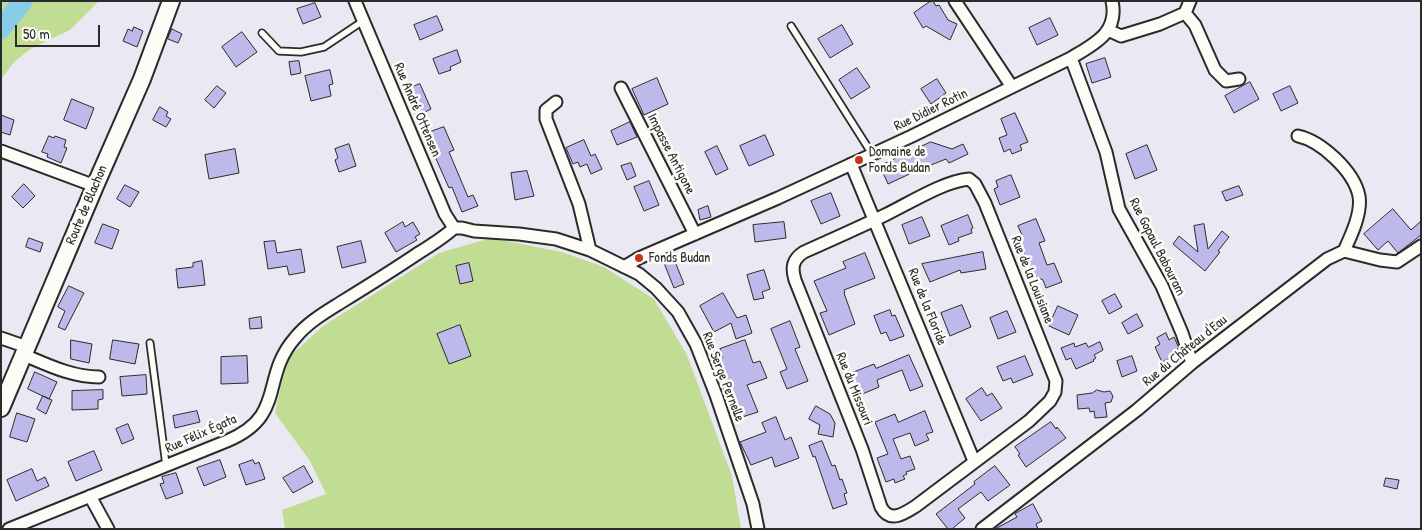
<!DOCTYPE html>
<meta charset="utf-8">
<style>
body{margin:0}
#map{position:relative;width:1422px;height:530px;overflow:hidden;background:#eae8f3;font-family:"Patrick Hand",sans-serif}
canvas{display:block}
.frame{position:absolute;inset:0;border:2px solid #2b2b2b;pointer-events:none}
.scale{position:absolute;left:15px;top:25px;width:85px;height:22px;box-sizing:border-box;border:2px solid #2b2b2b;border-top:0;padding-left:6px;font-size:15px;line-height:18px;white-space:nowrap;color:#2b2b2b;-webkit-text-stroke:4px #fdfcf7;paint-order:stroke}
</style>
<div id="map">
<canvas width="1422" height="530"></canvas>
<div class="frame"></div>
<div class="scale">50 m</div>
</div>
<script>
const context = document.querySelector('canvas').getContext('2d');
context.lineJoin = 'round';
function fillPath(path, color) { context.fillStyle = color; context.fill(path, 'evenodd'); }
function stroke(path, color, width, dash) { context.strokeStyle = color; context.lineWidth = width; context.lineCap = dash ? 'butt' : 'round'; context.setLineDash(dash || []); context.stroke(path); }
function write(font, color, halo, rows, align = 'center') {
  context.font = font + ' "Patrick Hand",sans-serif'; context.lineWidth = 5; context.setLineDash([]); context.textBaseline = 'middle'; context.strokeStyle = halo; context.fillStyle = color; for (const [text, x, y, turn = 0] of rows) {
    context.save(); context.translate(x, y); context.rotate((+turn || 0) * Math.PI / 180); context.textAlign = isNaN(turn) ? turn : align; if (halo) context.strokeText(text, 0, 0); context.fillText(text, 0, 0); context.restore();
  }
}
fillPath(new Path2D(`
 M1 1H99L70 30 32 48 15 61 1 79Z
 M491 238 562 252 604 267 654 299 687 355 732 476 741 529H285L282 510 326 494 310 461 275 413 287 359 323 326 439 253Z`), '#c1dc93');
stroke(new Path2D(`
 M1 29 23 1`), '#87cde8', 20);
const building = new Path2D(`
 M931 1H933L936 6 939 5 948 20 957 24 950 40 926 26 923 28 914 13Z
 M315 3 321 17 303 24 297 9Z
 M437 16 443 30 420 40 414 25Z
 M1050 18 1058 35 1037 45 1029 28Z
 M842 25 853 44 830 58 818 39Z
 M134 27 143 31 137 47 123 41 128 29 132 31Z
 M172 29 182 34 178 43 168 39Z
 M242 32 257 52 236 67 222 47Z
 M457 50 461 62 450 67 451 70 439 74 433 59Z
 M1105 58 1111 77 1092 83 1086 64Z
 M299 61 301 73 291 75 289 62Z
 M857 68 870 87 851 99 839 80Z
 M330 70 333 84 329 85 331 96 311 101 305 76Z
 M657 78 668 104 644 115 632 89Z
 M937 79 946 93 931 104 921 89Z
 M1250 82 1259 99 1234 113 1225 96Z
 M420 84 431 109 417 116 405 90Z
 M217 86 226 93 214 108 205 100Z
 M1290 86 1298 103 1281 111 1273 94Z
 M72 99 94 108 86 129 64 120Z
 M160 107 168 112 166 116 171 119 166 127 153 120Z
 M1015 113 1028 142 1020 145 1022 150 1012 154 1010 149 1004 152 999 138 1007 135 1001 119Z
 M1 115 14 120 10 135 1 132Z
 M630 122 637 137 617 145 611 131Z
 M444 127 454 150 449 152 468 197 473 195 478 206 462 212 452 187 449 188 425 134Z
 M765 135 774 155 749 166 740 146Z
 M49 136 54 138 55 136 66 140 64 147 67 148 61 163 47 157 48 154 42 152Z
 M584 140 591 156 595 154 602 169 591 174 587 164 580 167 578 162 573 164 566 148Z
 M931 142 952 149 963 144 968 154 949 163 946 159 931 165V164L888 184 880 166Z
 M349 144 356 166 339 172 335 160 338 158 335 149Z
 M1147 145 1157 170 1135 179 1126 154Z
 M717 146 728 169 716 175 705 152Z
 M235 149 239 173 209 179 205 155Z
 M631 163 636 176 627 180 621 166Z
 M527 171 534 196 515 200 511 173Z
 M1011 175 1020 197 1000 205 994 189 998 187 996 181Z
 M649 181 659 205 644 211 634 187Z
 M24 184 35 196 23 208 12 197Z
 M125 185 139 192 130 207 117 199Z
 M1239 186 1243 195 1226 201 1222 192Z
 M831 193 840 216 821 224 811 201Z
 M708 206 711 217 700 220 698 210Z
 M1393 209 1411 230 1421 221V235L1398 253 1388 241 1378 250 1364 234Z
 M968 215 973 228 971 229 972 233 958 238 959 241 949 245 941 226Z
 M922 217 930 236 909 244 902 225Z
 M1036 219 1045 241 1039 243 1047 265 1054 263 1062 282 1046 288 1043 280 1036 277 1033 278 1018 236 1022 235 1018 226Z
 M403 222 405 227 413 222 420 234 415 237 417 240 396 252 385 233Z
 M784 222 786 238 755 242 753 225Z
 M103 224 119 230 112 249 95 243Z
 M1204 224 1208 249 1222 231 1229 237 1218 251 1220 252 1205 271 1173 244 1179 236 1198 252 1194 226Z
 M29 238 43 243 40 252 26 247Z
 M275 241 277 253 301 249 305 272 289 275 287 266 268 269 264 242Z
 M361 241 366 262 342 268 337 247Z
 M983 252 986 269 961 273 960 270 930 282 922 264Z
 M865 253 875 278 844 290 845 292 844 293 855 324 829 335 820 313 827 311 814 281 846 268 843 262Z
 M674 259 684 284 674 288 664 263Z
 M202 261 205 285 178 288 176 269 193 267V263Z
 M469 263 473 281 460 284 456 266Z
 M764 270 770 289 762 292 764 298 754 300 747 275Z
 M69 286 84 293 65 330 58 327 65 311 58 307Z
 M723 293 737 318 746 315 752 333 736 339 731 323 714 332 700 306Z
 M1115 294 1122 307 1109 314 1102 301Z
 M962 305 971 327 950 336 941 313Z
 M1058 306 1078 315 1069 335 1049 326Z
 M890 310 892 316 895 315 904 336 890 341 886 332 881 334 874 316Z
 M1007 311 1016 332 998 339 990 318Z
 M1137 314 1143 326 1128 334 1122 323Z
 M261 317 262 328 250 329 249 319Z
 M790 321 800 347 795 349 808 381 787 389 780 372 787 369 771 329Z
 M460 325 471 356 449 364 437 334Z
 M1166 333 1169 340 1174 337 1179 348 1175 351 1177 355 1162 362 1155 347 1160 344 1157 338Z
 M71 340 92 344 89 363 71 359Z
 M113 340 139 344 135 364 110 359Z
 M745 340 753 363 760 361 767 378 747 385 758 412 736 419 728 395 726 396 714 360 723 357 720 349Z
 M1100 342 1103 350 1094 355 1096 358 1093 360 1094 361 1076 369 1071 358 1066 360 1061 348 1074 343 1075 347 1086 343 1088 347Z
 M909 355 923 386 910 391 902 370 877 380 879 387 860 395 851 373 874 364 876 368Z
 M247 356 248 383 221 384V357Z
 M1025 356 1033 375 1013 383 1011 378 1003 381 997 367Z
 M1132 356 1137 371 1122 377 1117 361Z
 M35 372 57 382 49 399 28 389Z
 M146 375 147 394 122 396 120 377Z
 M982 388 987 396 992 393 1002 408 981 421 966 399Z
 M103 390V399L98 400V409L72 410V391Z
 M1097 390 1104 392 1110 391 1113 396 1111 402 1105 403 1107 417 1095 418 1094 411 1090 412 1089 408 1078 409 1077 395 1092 393Z
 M43 396 52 400 46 414 37 409Z
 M816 406 830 414 835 423 833 437 818 434 820 425 809 419Z
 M197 411 200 422 175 428 173 416Z
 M925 411 933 432 926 434 929 440 915 446 910 433 893 439 901 459 910 456 915 469 906 472 907 474 903 476 905 479 895 483 894 479 886 482 877 458 888 454 875 422 895 414 898 422Z
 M17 413 35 419 27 442 10 437Z
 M776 417 785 440 791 437 799 458 775 467 772 457 751 465 740 442 766 432 762 423Z
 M1051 422 1056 429 1057 427 1066 438 1026 467 1018 455 1020 454 1015 447Z
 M128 424 134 439 122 444 116 429Z
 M822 441 832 466 835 465 840 480 842 479 847 493 844 494 847 504 833 509 815 456 813 457 809 446Z
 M94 451 102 470 76 481 68 462Z
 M220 460 226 477 204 486 197 468Z
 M253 460 255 464 259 462 265 479 246 485 239 465Z
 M304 466 313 482 293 493 283 478Z
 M995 466 1010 485 988 501 981 492 958 509 965 518 952 529H948L936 514 975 484 974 482Z
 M32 469 37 481 45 477 49 486 16 501 7 480Z
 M176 473 183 493 166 499 160 484 164 483 162 477Z
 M1386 478 1399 480 1397 489 1384 486Z
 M1033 504 1042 521 1036 524 1038 529H995L1017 517 1015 514Z`);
fillPath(building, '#beb9eb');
stroke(building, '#2b2b2b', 1);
const lane = new Path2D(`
 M791 26 872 154
 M262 33 279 51 301 52 324 47 363 21
 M150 343 166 465`);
const street = new Path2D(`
 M355 1 445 214 454 228
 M955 1 1012 87
 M1185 13 1190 1
 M1108 30 1121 36 1160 24 1185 13 1195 25 1215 70 1226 81 1239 79
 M1071 58 1106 152 1119 209 1162 286 1182 333 1192 363
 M621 88 695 234
 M556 102 546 110V119L579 204 590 250
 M1298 136C1321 141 1354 171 1359 196 1362 213 1351 236 1344 251
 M1 151 95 186
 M851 164 974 461
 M969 179 975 184 985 203 1056 381 1055 392 1050 401 1029 421 916 506C905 513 890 524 881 507L862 449 795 280C791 267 793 259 804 252 831 240 858 228 885 215 908 204 944 181 969 179Z
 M624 267 639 258 778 198 912 136 1071 58C1094 44 1119 33 1112 1
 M1 338 27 347
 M24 355C48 365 72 377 99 377
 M90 496 108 529
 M9 529 227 441C287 416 260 378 295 338 307 323 324 313 340 303 366 287 392 271 417 254 430 246 443 238 454 228H462L474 231 519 234 556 239 590 250 639 274 656 288 678 312 696 344 716 395 753 504 758 529
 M982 529 1137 410 1192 363 1327 259 1344 251 1380 260 1397 262 1421 246`);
const secondary = new Path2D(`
 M1 408 95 186 142 79 171 1`);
stroke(lane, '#2b2b2b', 9);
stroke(street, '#2b2b2b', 15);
stroke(secondary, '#2b2b2b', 20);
stroke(lane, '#fdfcf7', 5.5);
stroke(street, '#fdfcf7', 11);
stroke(secondary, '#fdfcf7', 16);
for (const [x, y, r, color] of [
 [859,160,5,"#c8321e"],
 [639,258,5,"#c8321e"]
]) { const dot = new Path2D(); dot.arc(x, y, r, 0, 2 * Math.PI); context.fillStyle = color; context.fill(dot); stroke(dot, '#fdfcf7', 2); }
write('14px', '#2b2b2b', '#fdfcf7', [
 ["Rue André Ottensen",417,110,67],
 ["Rue Didier Rotin",931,110,-26],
 ["Impasse Antigone",671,154,63],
 ["Route de Blachon",87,205,-67],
 ["Rue Gopaul Babouram",1157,247,63],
 ["Rue de la Louisiane",1032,280,68],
 ["Rue de la Floride",927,307,68],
 ["Rue du Château d'Eau",1185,351,-39],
 ["Rue Serge Pernelle",723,377,69],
 ["Rue du Missouri",854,389,68],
 ["Rue Félix Égata",201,434,-24]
]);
write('14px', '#2b2b2b', '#fdfcf7', [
 ["Domaine de",869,152],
 ["Fonds Budan",869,168],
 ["Fonds Budan",649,258]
], 'left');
</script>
